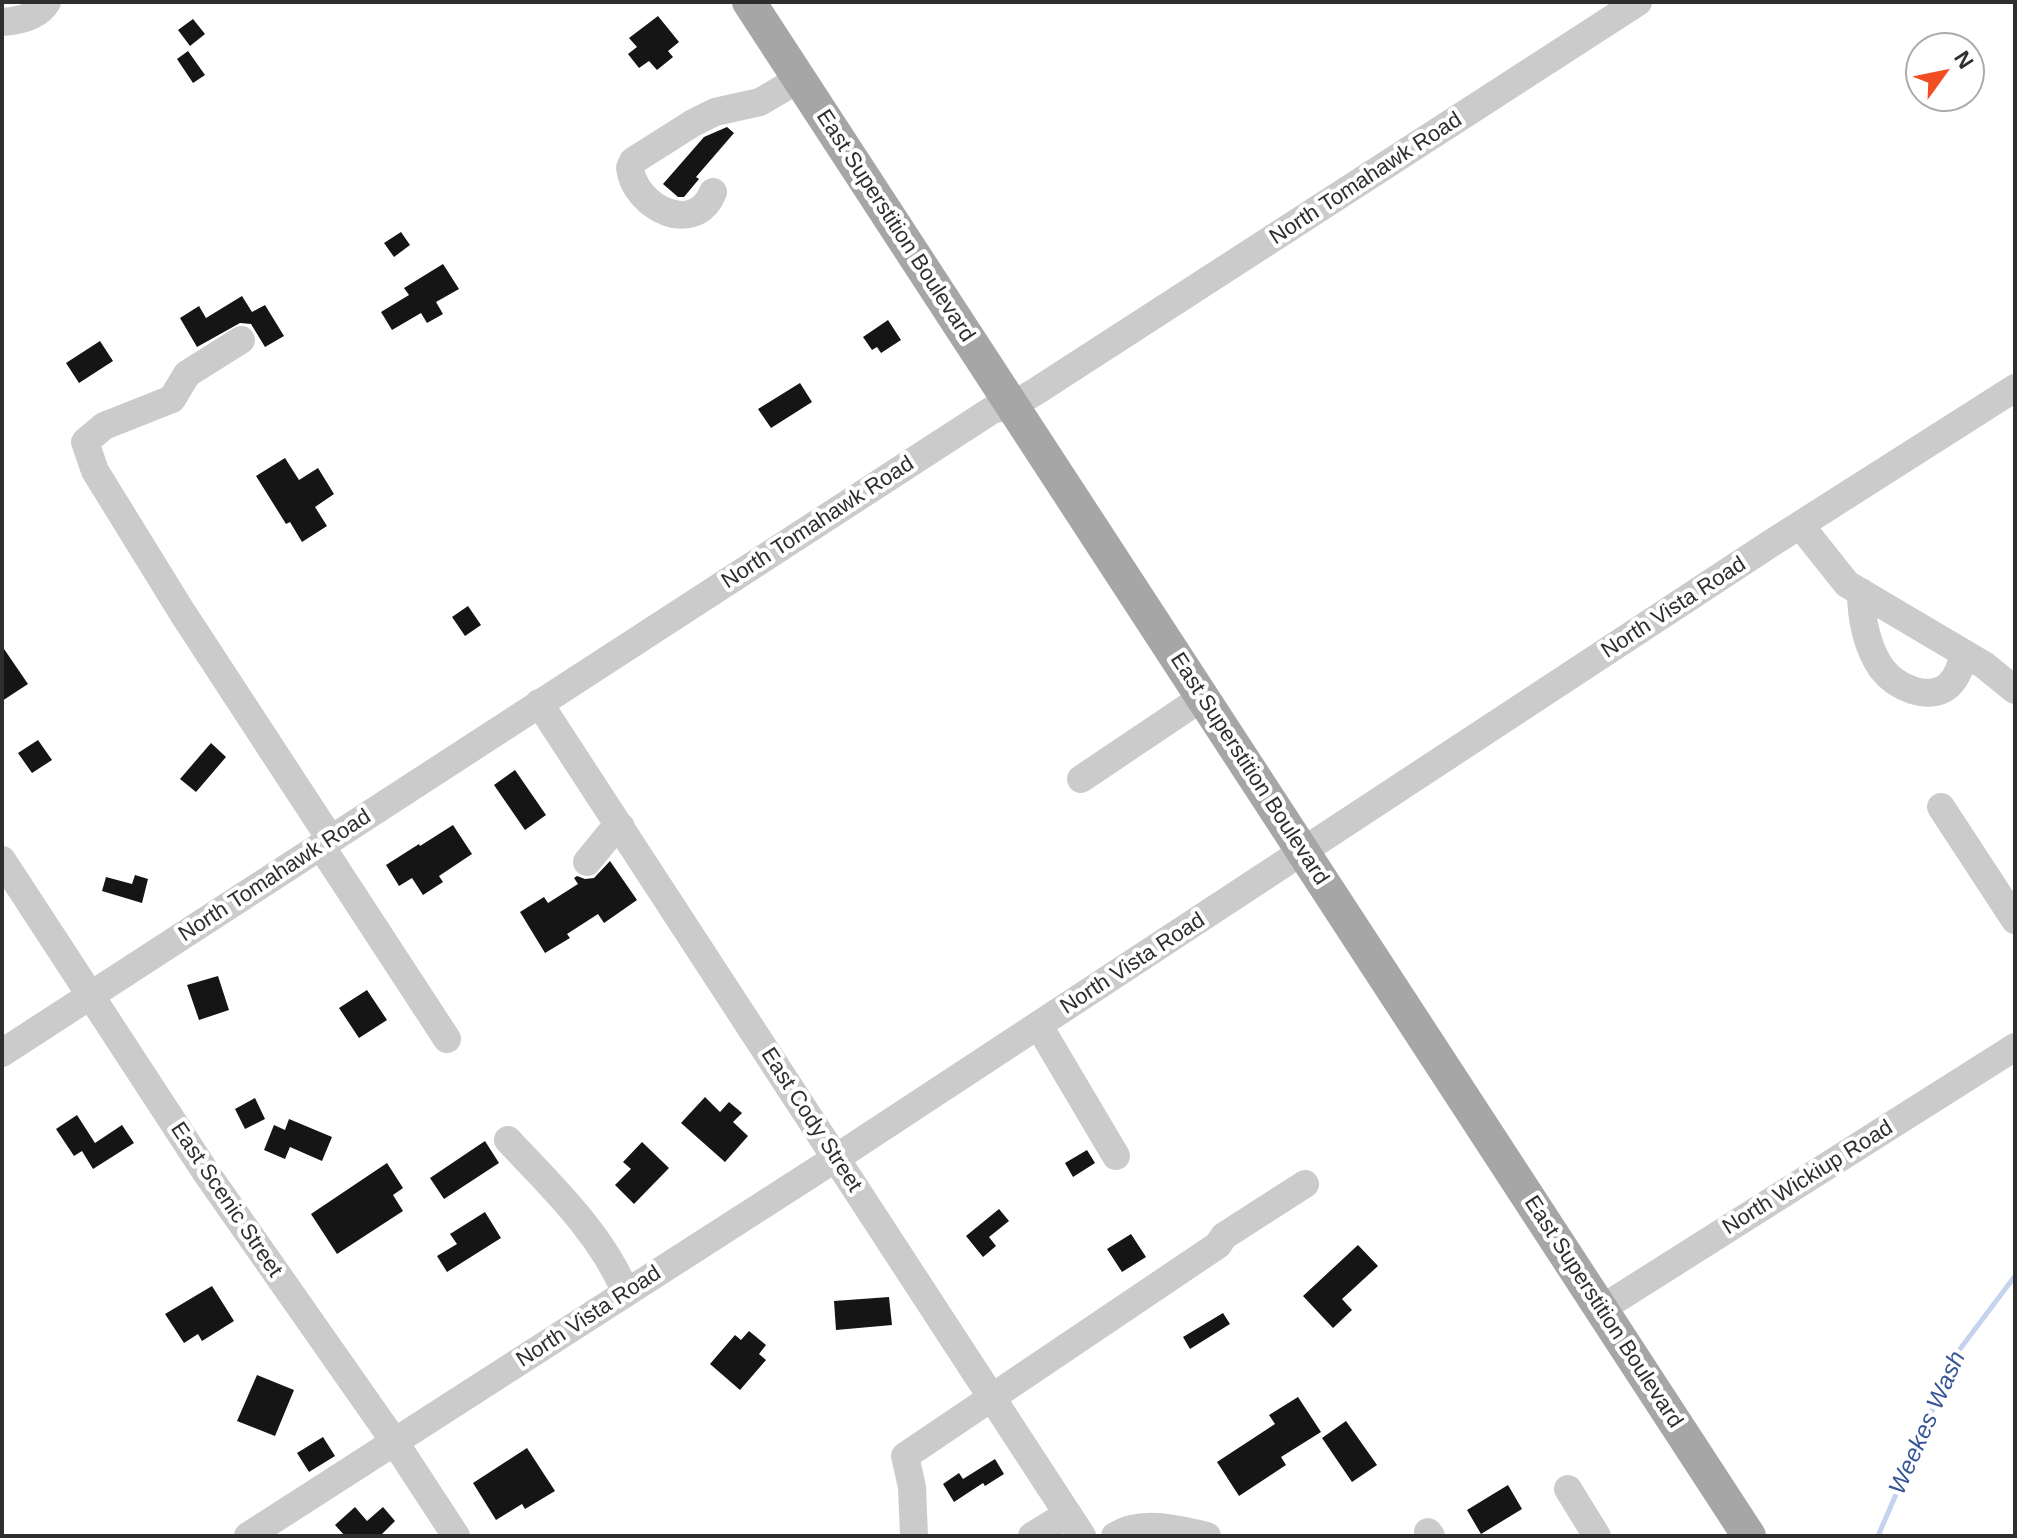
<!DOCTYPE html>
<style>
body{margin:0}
#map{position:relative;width:2017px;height:1538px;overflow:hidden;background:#fff;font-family:Helvetica,sans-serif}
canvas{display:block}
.frame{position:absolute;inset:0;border:4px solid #2e2e2e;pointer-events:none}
.north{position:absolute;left:1905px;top:32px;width:80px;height:80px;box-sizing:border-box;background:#fff;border:2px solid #ababab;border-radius:50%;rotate:57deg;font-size:22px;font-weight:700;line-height:32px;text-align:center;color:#2e2e2e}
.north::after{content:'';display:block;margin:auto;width:28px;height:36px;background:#f24e23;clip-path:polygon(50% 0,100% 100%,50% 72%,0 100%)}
</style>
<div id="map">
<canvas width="2017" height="1538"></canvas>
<div class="frame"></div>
<div class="north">N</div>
</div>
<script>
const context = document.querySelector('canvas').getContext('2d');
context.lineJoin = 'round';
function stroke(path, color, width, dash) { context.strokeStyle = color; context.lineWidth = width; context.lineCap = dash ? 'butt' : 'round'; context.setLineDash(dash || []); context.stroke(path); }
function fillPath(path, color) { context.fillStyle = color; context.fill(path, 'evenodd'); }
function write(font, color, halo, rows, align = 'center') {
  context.font = font + ' Helvetica,sans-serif'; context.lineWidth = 8; context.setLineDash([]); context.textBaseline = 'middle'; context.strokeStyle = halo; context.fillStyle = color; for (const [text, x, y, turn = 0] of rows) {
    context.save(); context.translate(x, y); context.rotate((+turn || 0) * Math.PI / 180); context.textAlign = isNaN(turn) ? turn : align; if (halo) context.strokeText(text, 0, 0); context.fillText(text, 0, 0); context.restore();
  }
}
stroke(new Path2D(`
 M1878 1536 1957 1353 2015 1276`), '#c5d3ee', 5);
fillPath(new Path2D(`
 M658 16 679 42 668 51 673 57 657 70 649 61 639 68 628 54 637 47 629 38Z
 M193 19 205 34 190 46 178 30Z
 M188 51 205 75 193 83 177 59Z
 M727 127 734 133 696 177 699 179 684 197H678L663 184 704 137Z
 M401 232 410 245 394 257 384 243Z
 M443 264 459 289 436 302 443 314 427 323 421 313 392 330 381 312 409 295 404 288Z
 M242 296 252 312 265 305 284 336 265 347 251 324 240 323 197 347 180 318 199 306 206 318Z
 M888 320 901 340 881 353 877 347 872 350 863 337Z
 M100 341 113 361 79 383 66 363Z
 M800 383 812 402 771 428 758 409Z
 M285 458 299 480 318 468 334 494 315 507 327 526 302 542 290 522 286 524 256 476Z
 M468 606 481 625 465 636 452 617Z
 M2 646 28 684 2 701Z
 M38 740 52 760 32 773 18 753Z
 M211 743 226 757 196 792 180 779Z
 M515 770 546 815 525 830 494 785Z
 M453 825 472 854 439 876 443 882 423 895 412 878 399 886 386 865 419 844 420 846Z
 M610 861 637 900 604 923 598 914 567 934 570 938 545 953 520 912 544 897 548 903 578 884 574 878 577 876 585 879 594 878Z
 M135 875 148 879 142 903 102 891 106 877 132 884Z
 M218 976 229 1010 199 1020 187 985Z
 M367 990 387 1020 359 1038 339 1008Z
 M705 1097 720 1112 729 1102 742 1113 733 1122 748 1136 725 1162 681 1123Z
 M255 1098 265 1119 245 1129 235 1109Z
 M77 1115 95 1143 122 1125 134 1143 93 1169 82 1151 74 1156 56 1129Z
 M289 1119 332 1137 322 1161 290 1147 285 1159 264 1150 274 1125 285 1130Z
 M485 1141 499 1163 444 1199 430 1178Z
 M642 1142 669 1168 634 1204 615 1185 631 1169 623 1162Z
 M1087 1150 1095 1163 1073 1177 1065 1163Z
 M387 1163 403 1188 393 1195 403 1211 337 1254 311 1214Z
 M999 1209 1009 1221 989 1237 996 1246 983 1257 966 1236Z
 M485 1212 501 1238 447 1272 437 1256 457 1244 450 1234Z
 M1131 1234 1146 1257 1122 1272 1107 1249Z
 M1358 1245 1378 1266 1342 1299 1352 1310 1333 1328 1303 1296Z
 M212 1286 234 1321 202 1341 198 1334 184 1343 165 1314Z
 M889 1297 892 1325 836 1330 834 1301Z
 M1223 1313 1230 1324 1190 1349 1183 1337Z
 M749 1331 766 1345 759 1354 766 1360 740 1390 710 1364 735 1335 741 1340Z
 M257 1375 294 1390 275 1436 237 1421Z
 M1298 1397 1321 1432 1281 1457 1286 1465 1239 1496 1217 1462 1275 1424 1269 1415Z
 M1346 1421 1377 1465 1352 1482 1322 1438Z
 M323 1437 335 1456 309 1472 297 1453Z
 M527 1448 555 1491 525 1509 522 1504 496 1520 473 1483Z
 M995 1459 1004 1474 985 1486 983 1483 954 1502 943 1484 959 1473 963 1479Z
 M1508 1485 1522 1509 1481 1534 1467 1510Z
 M355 1507 367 1521 383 1507 395 1521 380 1536H345L335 1525Z`), '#151515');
stroke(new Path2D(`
 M2 22C18 21 38 17 47 2
 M713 192C695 237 635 208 630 168L633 161 693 123 715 112 760 102 799 79
 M241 340 187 374 172 399 104 426 85 442 95 471 182 612 331 840
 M1800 525 1847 584 1984 665 2015 690
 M1861 592C1861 618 1867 648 1882 669 1896 687 1928 702 1948 686 1958 677 1961 665 1964 653
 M539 703 1082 1536
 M1081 779 1203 697
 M1941 807 2015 920
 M321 846 447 1039
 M2 860 207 1174 394 1441 456 1536
 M587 862 610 834 621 827
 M1039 1026 1116 1156
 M2 1053 992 410 1013 405 1035 392 1638 2
 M508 1140C552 1187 601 1233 626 1293
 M1601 1309 2015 1047
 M1568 1489 1597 1536
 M1428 1532 1431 1536
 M248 1536 836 1158 1770 544 2015 388
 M914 1536 912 1487 905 1456 1218 1245 1224 1236 1305 1184
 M1032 1536 1068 1514
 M1115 1536C1141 1519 1178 1529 1207 1536`), '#cbcbcb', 28);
stroke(new Path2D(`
 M749 2 1749 1536`), '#a6a6a6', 34);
write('22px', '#2e2e2e', '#fff', [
 ["North Tomahawk Road",1366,179,-33],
 ["East Superstition Boulevard",895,226,57],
 ["North Tomahawk Road",818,523,-33],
 ["North Vista Road",1674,608,-33],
 ["East Superstition Boulevard",1249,769,57],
 ["North Tomahawk Road",275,876,-33],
 ["North Vista Road",1133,964,-33],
 ["East Cody Street",811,1120,57],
 ["North Wickiup Road",1808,1178,-32],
 ["East Scenic Street",226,1200,56],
 ["East Superstition Boulevard",1603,1312,57],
 ["North Vista Road",589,1317,-33]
]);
write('italic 24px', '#365696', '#fff', [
 ["Weekes Wash",1928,1423,-66]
]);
</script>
